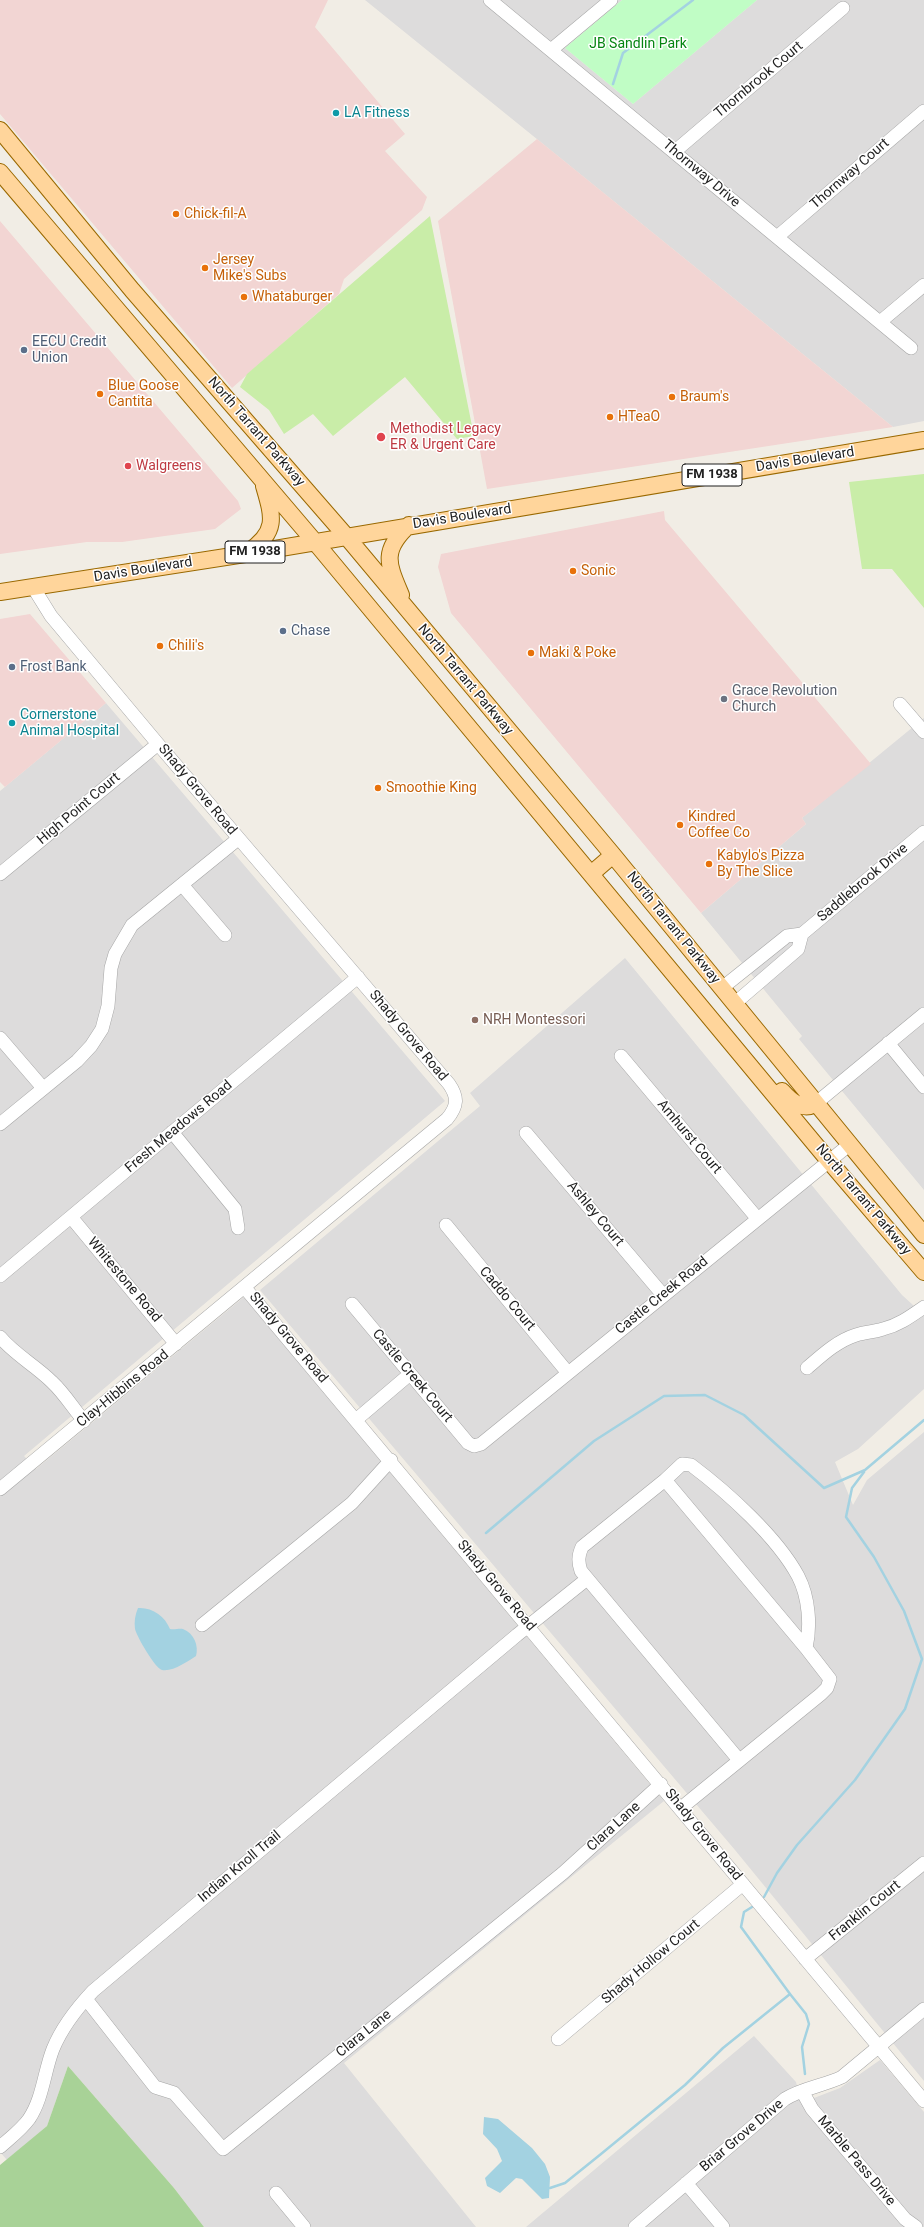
<!DOCTYPE html>
<style>
body{margin:0}
canvas{display:block;background:#f1ede5}
</style>
<canvas width="924" height="2227"></canvas>
<script>
const context = document.querySelector('canvas').getContext('2d');
context.lineJoin = 'round';
function fillPath(path, color) { context.fillStyle = color; context.fill(path, 'evenodd'); }
function stroke(path, color, width, dash) { context.strokeStyle = color; context.lineWidth = width; context.lineCap = dash ? 'butt' : 'round'; context.setLineDash(dash || []); context.stroke(path); }
function write(font, color, halo, rows, align = 'center') {
  context.font = font + ' Roboto,sans-serif'; context.lineWidth = 3; context.setLineDash([]); context.textBaseline = 'middle'; context.strokeStyle = halo; context.fillStyle = color; for (const [text, x, y, turn = 0] of rows) {
    context.save(); context.translate(x, y); context.rotate((+turn || 0) * Math.PI / 180); context.textAlign = isNaN(turn) ? turn : align; if (halo) context.strokeText(text, 0, 0); context.fillText(text, 0, 0); context.restore();
  }
}
fillPath(new Path2D(`
 M365 0H622L565 48 633 104 757 0H924V421L893 427Z
 M106 703 445 1101 24 1456 36 1469 244 1297 664 1801 344 2063 476 2227H204L174 2188 68 2066 47 2126 7 2160 0 2152V791Z
 M924 718V1190L799 1039 802 1036 701 913 806 824 802 818Z
 M625 958 902 1295 924 1315V1389L858 1449 835 1462 853 1505 867 1480 924 1432V2081L735 1850 260 1290 480 1106 470 1093Z
 M754 2036 796 2082 801 2103 840 2088 880 2060 924 2112V2227H526Z`), '#dddcdc');
fillPath(new Path2D(`
 M0 0H328L315 27 405 134 385 151 427 197 422 210 344 279 339 294 232 388 0 114Z
 M537 139 893 427 487 489 438 221Z
 M0 221 238 501 241 509 215 529 122 542H87L0 554Z
 M664 511 665 520 871 764 802 818 806 824 701 913 451 613 438 567 441 554Z
 M30 614 106 703 5 787 0 782V619Z`), '#f2d5d3');
fillPath(new Path2D(`
 M430 216 474 436 457 439 405 377 333 436 313 414 284 434 269 410 240 387 247 374Z
 M924 474V608L892 569H862L849 482Z`), '#c9eda8');
fillPath(new Path2D(`
 M68 2066 174 2188 204 2227H0V2165L47 2126Z`), '#a8d297');
fillPath(new Path2D(`
 M622 0H757L633 104 565 48Z`), '#c0fdc5');
fillPath(new Path2D(`
 M138 1608C152 1607 165 1616 170 1629 175 1630 179 1628 183 1629 194 1633 199 1646 196 1656 188 1661 173 1672 162 1670 155 1668 137 1637 135 1629 134 1622 135 1615 138 1608Z
 M484 2117 498 2119 532 2148 545 2164 550 2177 549 2198 542 2199 522 2179 516 2178 500 2193 487 2186 485 2178 502 2161 497 2149 483 2134Z`), '#a3d2e1');
stroke(new Path2D(`
 M613 84 623 53 693 0
 M486 1533 594 1441 664 1396 705 1395 744 1415 824 1488 865 1470 924 1420
 M764 1897 777 1873 797 1845 855 1780 905 1709 922 1659 904 1611 874 1557 846 1517 852 1488 864 1472
 M790 1994 806 2014 809 2024 802 2047 805 2074
 M550 2188 565 2183 601 2154 685 2085 723 2048 790 1994 741 1927 744 1912 752 1907`), '#a3d2e1', 2.5);
const minor = new Path2D(`
 M490 0 911 348
 M551 50 611 0
 M674 152 843 8
 M777 237 924 111
 M880 322 924 285
 M900 704 924 732
 M0 874 158 744
 M183 886 225 935
 M722 988 787 936 802 934 924 832
 M734 1004 798 949 802 934
 M0 1038 43 1088
 M888 1043 924 1087
 M621 1056 757 1218
 M815 1104 924 1014
 M0 1124 77 1061 91 1046 102 1029 108 1006 111 968 115 954 132 925 238 839
 M172 1132 235 1209 238 1228
 M526 1133 663 1295
 M71 1217 176 1344
 M446 1225 568 1373
 M0 1276 358 977
 M245 1288 924 2101
 M352 1304 468 1443 474 1446 481 1444 849 1145
 M0 1337C15 1355 35 1365 52 1382 64 1393 73 1408 84 1421
 M807 1368C822 1355 837 1341 856 1335 865 1332 874 1332 883 1329 899 1325 911 1316 924 1307
 M357 1419 410 1374
 M665 1480 682 1464 691 1465C727 1492 777 1537 798 1576 809 1597 811 1626 806 1648
 M0 1489 447 1119C458 1106 458 1097 449 1084L158 744 51 616 33 587
 M202 1625 352 1503 391 1460
 M681 1808 821 1694 827 1688 830 1679 806 1648 665 1480 582 1547C578 1556 578 1562 581 1571L739 1760
 M805 1959 924 1863
 M86 1999 155 2087 174 2093 223 2149 563 1873 661 1784
 M558 2039 743 1884
 M802 2091 812 2109 905 2219 916 2227
 M0 2147C10 2138 21 2130 29 2119 43 2098 44 2072 53 2049 62 2027 77 2008 93 1991L517 1635 587 1579
 M686 2183 723 2227
 M276 2193 304 2227
 M635 2227 785 2099C802 2088 823 2086 842 2077L924 2009`);
const major = new Path2D(`
 M0 130 132 290 346 536 613 855 924 1235
 M0 172 315 542 829 1161 924 1272
 M248 552C278 532 273 517 264 486
 M0 592 245 554 924 440
 M401 595C388 564 381 551 409 525
 M591 874 613 855
 M782 1091C791 1101 802 1111 815 1104`);
stroke(minor, '#a6a6a6', 14);
stroke(major, '#9a6900', 18);
stroke(minor, '#fff', 13);
stroke(major, '#ffd59b', 16);
for (const [x, y, r, color] of [
 [336,113,4,"#0f9aa8"],
 [176,214,4,"#e8710a"],
 [205,268,4,"#e8710a"],
 [244,297,4,"#e8710a"],
 [24,350,4,"#5c6f8a"],
 [100,394,4,"#e8710a"],
 [672,397,4,"#e8710a"],
 [610,417,4,"#e8710a"],
 [381,437,5,"#e0444e"],
 [128,466,4,"#e0444e"],
 [573,571,4,"#e8710a"],
 [283,631,4,"#5c6f8a"],
 [160,646,4,"#e8710a"],
 [531,653,4,"#e8710a"],
 [12,667,4,"#5c6f8a"],
 [724,699,4,"#6b7280"],
 [12,723,4,"#0f9aa8"],
 [378,788,4,"#e8710a"],
 [680,825,4,"#e8710a"],
 [709,864,4,"#e8710a"],
 [475,1020,4,"#8d6e63"]
]) { const dot = new Path2D(); dot.arc(x, y, r, 0, 2 * Math.PI); context.fillStyle = color; context.fill(dot); stroke(dot, '#fff', 1.5); }
for (const [x, y, w] of [
 [712,475,60],
 [255,552,60]
]) { const box = new Path2D(); box.roundRect(x - w / 2, y - 11, w, 22, 3); context.fillStyle = '#fff'; context.fill(box); stroke(box, '#1f1f1f', 1); }
write('bold 13px', '#1f1f1f', null, [
 ["FM 1938",712,475],
 ["FM 1938",255,552]
]);
write('14px', '#058511', '#fff', [
 ["JB Sandlin Park",638,44]
]);
write('14px', '#1f1f1f', '#fff', [
 ["Thornbrook Court",759,80,-40],
 ["Thornway Drive",701,174,40],
 ["Thornway Court",850,174,-41],
 ["North Tarrant Parkway",256,432,49],
 ["Davis Boulevard",805,460,-9],
 ["Davis Boulevard",462,517,-9],
 ["Davis Boulevard",143,570,-9],
 ["North Tarrant Parkway",465,680,50],
 ["Shady Grove Road",197,790,50],
 ["High Point Court",79,809,-40],
 ["Saddlebrook Drive",863,883,-40],
 ["North Tarrant Parkway",673,928,51],
 ["Shady Grove Road",408,1036,50],
 ["Fresh Meadows Road",179,1127,-40],
 ["Amhurst Court",689,1137,50],
 ["North Tarrant Parkway",863,1200,50],
 ["Ashley Court",595,1214,50],
 ["Whitestone Road",124,1280,50],
 ["Castle Creek Road",662,1296,-39],
 ["Caddo Court",507,1299,50],
 ["Shady Grove Road",288,1338,50],
 ["Castle Creek Court",412,1376,50],
 ["Clay-Hibbins Road",123,1389,-39],
 ["Shady Grove Road",496,1586,50],
 ["Clara Lane",614,1827,-42],
 ["Shady Grove Road",703,1835,51],
 ["Indian Knoll Trail",240,1867,-40],
 ["Franklin Court",865,1911,-39],
 ["Shady Hollow Court",651,1962,-40],
 ["Clara Lane",364,2034,-39],
 ["Briar Grove Drive",742,2136,-40],
 ["Marble Pass Drive",856,2161,50]
]);
write('14px', '#0d838f', '#fff', [
 ["LA Fitness",344,113],
 ["Cornerstone",20,715],
 ["Animal Hospital",20,731]
], 'left');
write('14px', '#c56008', '#fff', [
 ["Chick-fil-A",184,214],
 ["Jersey",213,260],
 ["Mike's Subs",213,276],
 ["Whataburger",252,297],
 ["Blue Goose",108,386],
 ["Cantita",108,402],
 ["Braum's",680,397],
 ["HTeaO",618,417],
 ["Sonic",581,571],
 ["Chili's",168,646],
 ["Maki & Poke",539,653],
 ["Smoothie King",386,788],
 ["Kindred",688,817],
 ["Coffee Co",688,833],
 ["Kabylo's Pizza",717,856],
 ["By The Slice",717,872]
], 'left');
write('14px', '#4e5e75', '#fff', [
 ["EECU Credit",32,342],
 ["Union",32,358],
 ["Chase",291,631],
 ["Frost Bank",20,667]
], 'left');
write('14px', '#be3a42', '#fff', [
 ["Methodist Legacy",390,429],
 ["ER & Urgent Care",390,445],
 ["Walgreens",136,466]
], 'left');
write('14px', '#5b616d', '#fff', [
 ["Grace Revolution",732,691],
 ["Church",732,707]
], 'left');
write('14px', '#785e54', '#fff', [
 ["NRH Montessori",483,1020]
], 'left');
</script>
